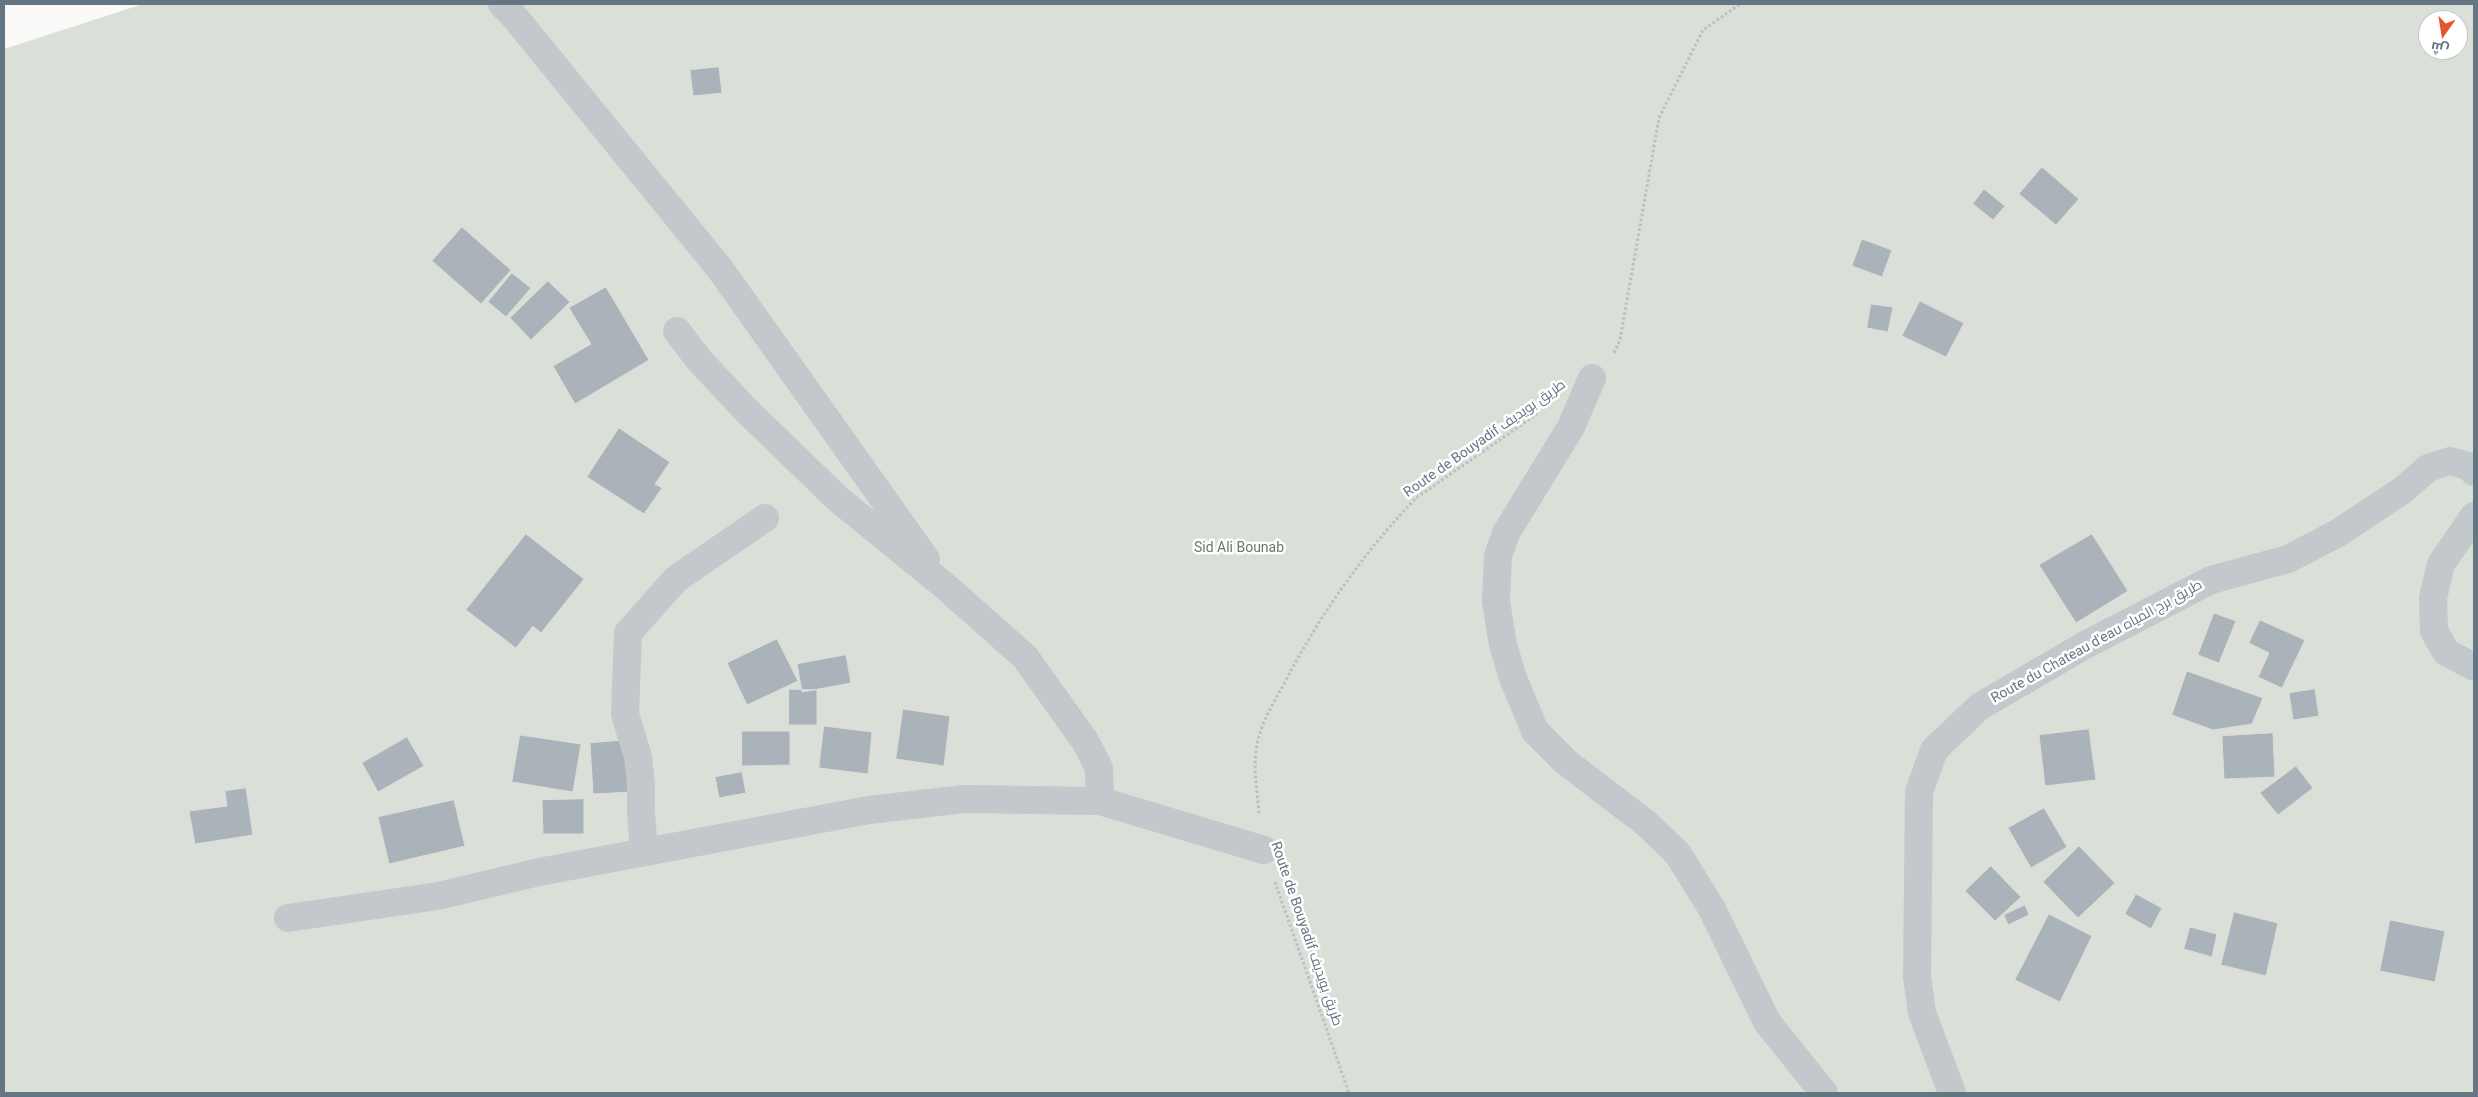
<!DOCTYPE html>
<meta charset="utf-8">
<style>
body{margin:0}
#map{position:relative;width:2478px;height:1097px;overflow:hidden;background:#fafaf8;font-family:Roboto,Cairo,sans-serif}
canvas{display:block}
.frame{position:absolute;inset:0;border:5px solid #657683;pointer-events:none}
.north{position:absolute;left:2418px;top:10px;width:50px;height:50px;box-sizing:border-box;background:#fff;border:1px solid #c1c8cd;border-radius:50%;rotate:193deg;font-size:14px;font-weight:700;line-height:20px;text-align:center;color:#657683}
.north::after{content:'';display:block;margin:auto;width:18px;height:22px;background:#e4572e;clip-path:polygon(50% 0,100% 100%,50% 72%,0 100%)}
</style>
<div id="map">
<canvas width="2478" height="1097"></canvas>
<div class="frame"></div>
<div class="north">ش</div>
</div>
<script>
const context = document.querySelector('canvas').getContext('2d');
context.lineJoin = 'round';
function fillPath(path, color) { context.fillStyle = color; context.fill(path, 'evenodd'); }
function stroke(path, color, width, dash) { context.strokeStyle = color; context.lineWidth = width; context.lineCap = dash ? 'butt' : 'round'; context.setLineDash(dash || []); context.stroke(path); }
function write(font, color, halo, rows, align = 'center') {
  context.font = font + ' Roboto,Cairo,sans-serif'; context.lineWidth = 5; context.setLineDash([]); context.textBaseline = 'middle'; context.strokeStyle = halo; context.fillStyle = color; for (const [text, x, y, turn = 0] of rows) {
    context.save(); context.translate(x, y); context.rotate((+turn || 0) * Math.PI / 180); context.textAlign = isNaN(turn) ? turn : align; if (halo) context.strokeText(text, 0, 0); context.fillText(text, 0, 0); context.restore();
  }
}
fillPath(new Path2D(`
 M143 4H2474V1093H4V49ZM2428 20H2458V50H2428Z`), '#dadfd7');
const building = new Path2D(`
 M719 67 722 93 693 96 690 70Z
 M2042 167 2079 199 2056 225 2019 194Z
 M1984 189 2005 206 1993 220 1973 204Z
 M462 227 511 270 481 304 432 261Z
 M1862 239 1892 250 1882 277 1852 266Z
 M512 273 531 288 506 317 488 302Z
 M548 281 570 302 531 340 510 318Z
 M606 287 649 360 575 404 553 366 591 344 569 308Z
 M1920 301 1964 323 1946 357 1902 336Z
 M1871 304 1893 307 1888 332 1867 328Z
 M619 428 670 462 655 484 662 488 644 514 587 477Z
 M526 534 584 579 541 633 533 626 516 648 466 610Z
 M2092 534 2128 591 2076 623 2039 565Z
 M2214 613 2236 621 2219 663 2198 655Z
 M2260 620 2305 640 2282 688 2258 677 2269 653 2249 643Z
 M777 639 798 681 747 705 727 663Z
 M846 655 851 683 802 692 797 664Z
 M2187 671 2263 698 2252 724 2213 730 2172 715Z
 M789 689 817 690V725H789Z
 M2315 689 2319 716 2293 720 2289 693Z
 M903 709 950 716 944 766 896 759Z
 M824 726 872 732 868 774 819 768Z
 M2089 729 2096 780 2045 786 2039 735Z
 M742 731H790V765L742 766Z
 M2273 733 2275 777 2224 779 2222 736Z
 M520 735 581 744 573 792 512 782Z
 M407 737 424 766 378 792 362 763Z
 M627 740 631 792 593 794 590 743Z
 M2296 766 2313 788 2278 815 2260 793Z
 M742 772 746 793 719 798 715 777Z
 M246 788 253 835 195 844 189 811 227 806 225 791Z
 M584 799V834H543L542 800Z
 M454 800 465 846 389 864 378 817Z
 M2044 808 2067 847 2031 868 2008 828Z
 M2079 846 2115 883 2078 918 2043 882Z
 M1991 866 2021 897 1995 921 1965 891Z
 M2136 894 2162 908 2151 929 2125 914Z
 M2025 905 2029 915 2008 925 2004 915Z
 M2234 912 2278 923 2266 976 2221 965Z
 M2049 914 2092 936 2060 1002 2015 980Z
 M2390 920 2445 931 2435 982 2380 971Z
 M2190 927 2217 934 2212 957 2184 949Z`);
fillPath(building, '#aab3b9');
stroke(building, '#dcdcda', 1);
stroke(new Path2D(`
 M1614 353 1620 340 1659 118 1703 30 1740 4
 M1259 813C1257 787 1251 759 1260 733 1265 716 1276 699 1285 682 1320 615 1363 553 1416 498L1537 414
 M1275 882 1349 1093`), '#bbbfc2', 3, [2.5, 2.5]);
stroke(new Path2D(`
 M502 4 513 15 720 269 926 559
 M677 331 700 361 747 411 838 499 946 587 1025 657 1085 741 1099 768 1100 801 1264 850
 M644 852 641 813V785L638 757 625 714 628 633 676 579 765 518
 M288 918 438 896 539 872 869 810 964 799 1100 801`), '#c3c8cc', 28);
stroke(new Path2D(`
 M1592 378 1571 427 1506 533 1498 556 1496 601 1503 645 1513 678 1535 731 1566 762 1647 824 1678 854 1712 909 1767 1022 1824 1093
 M2474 516 2441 564 2433 598 2434 631 2446 652 2474 667
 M1952 1093 1922 1013 1917 976 1919 792 1934 750 1979 707 2085 645 2211 580 2288 559 2338 533 2403 490 2428 468 2450 461 2472 467 2474 472`), '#c3c8cc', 28);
write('14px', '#657683', '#fff', [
 ["Route de Bouyadif طريق بويديف",1485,439,-35],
 ["Route du Chateau d'eau طريق برج المياه",2097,642,-29],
 ["Route de Bouyadif طريق بويديف",1306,934,71]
]);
write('14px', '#687a64', '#fff', [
 ["Sid Ali Bounab",1239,548]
]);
</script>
